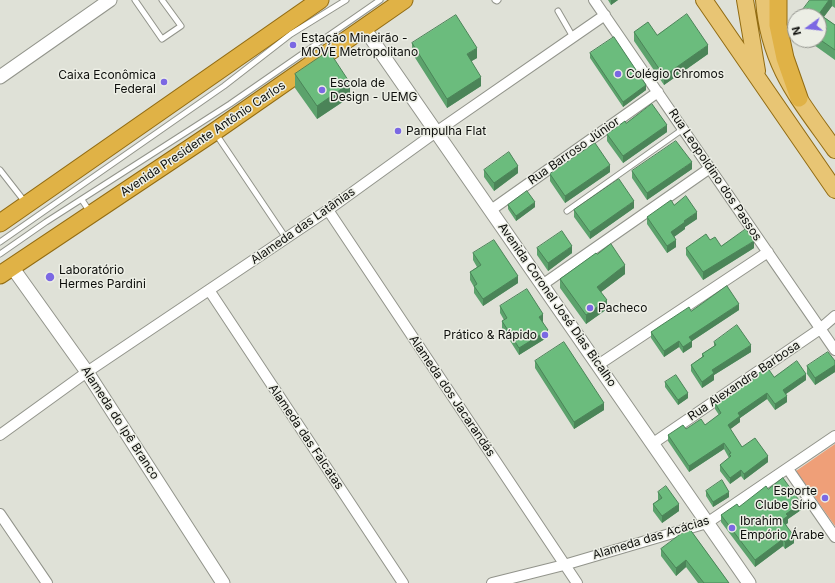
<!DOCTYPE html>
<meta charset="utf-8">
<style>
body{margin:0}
#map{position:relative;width:835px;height:583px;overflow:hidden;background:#dfe1d7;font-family:Inter,sans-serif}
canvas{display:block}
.north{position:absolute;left:787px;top:8px;width:40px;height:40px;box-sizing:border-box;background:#eceee5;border:1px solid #93948e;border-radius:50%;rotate:255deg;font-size:11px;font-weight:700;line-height:16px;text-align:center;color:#0d0e0b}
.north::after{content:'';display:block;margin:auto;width:14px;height:18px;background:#7b68e3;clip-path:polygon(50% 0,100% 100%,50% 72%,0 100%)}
</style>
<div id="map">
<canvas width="835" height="583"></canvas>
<div class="north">N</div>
</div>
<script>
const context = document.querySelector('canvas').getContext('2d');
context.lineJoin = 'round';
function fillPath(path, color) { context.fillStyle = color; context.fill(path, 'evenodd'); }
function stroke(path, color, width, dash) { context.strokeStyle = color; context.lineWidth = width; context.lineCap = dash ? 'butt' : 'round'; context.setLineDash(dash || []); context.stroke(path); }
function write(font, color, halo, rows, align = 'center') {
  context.font = font + ' Inter,sans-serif'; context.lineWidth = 3; context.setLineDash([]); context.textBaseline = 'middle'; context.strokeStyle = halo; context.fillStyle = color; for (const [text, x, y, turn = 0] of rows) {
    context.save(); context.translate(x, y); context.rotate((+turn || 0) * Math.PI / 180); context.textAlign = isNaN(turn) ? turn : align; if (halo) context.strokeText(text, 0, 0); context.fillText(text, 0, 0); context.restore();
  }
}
fillPath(new Path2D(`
 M835 444V526L796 471Z`), '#ef9f78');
const service = new Path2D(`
 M135 0 162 39 181 26 162 0
 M495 0 497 1 498 0
 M558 11 573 37
 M216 134 286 238
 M0 170 25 202
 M82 200 90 212
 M567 211 683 129
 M0 242 224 86 291 34 346 0
 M0 254 46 222 230 104 380 0`);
const minor = new Path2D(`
 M594 0 835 350
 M328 210 577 583
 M491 210 658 92
 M542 285 710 168
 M209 290 403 583
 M598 365 768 252
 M0 435 87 372 328 210 436 132 605 15
 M652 444 820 329 835 316
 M788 469 835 537
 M0 514 47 583
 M492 583 564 565 707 523 835 436`);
const tertiary = new Path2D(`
 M364 28 749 583
 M0 77 110 0
 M12 267 87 372 223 583`);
const primary = new Path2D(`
 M704 0 835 190
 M745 0 757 71
 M764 0C769 66 799 99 835 150`);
const trunk = new Path2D(`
 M778 0V25L785 58 799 98
 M0 223 320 0
 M0 275 214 132 404 0`);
stroke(service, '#92948b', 7);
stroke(minor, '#92948b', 12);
stroke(tertiary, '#92948b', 15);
stroke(primary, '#926c13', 18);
stroke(trunk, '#926c13', 19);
stroke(service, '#fff', 5);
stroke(minor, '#fff', 10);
stroke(tertiary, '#fff', 13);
stroke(primary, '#e8c574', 16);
stroke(trunk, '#e0b246', 17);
fillPath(new Path2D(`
 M608 0H618L611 5Z
 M810 0H835V8L832 6 824 17 835 25V60L807 40H819V16Z
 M634 32 657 35 708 54 664 85 634 41Z
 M412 43 477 58 471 61 481 86 447 108 412 53Z
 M590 53 646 90 623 107 590 58Z
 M295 74 350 97 317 119 295 88Z
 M626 123 667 132 623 163 607 141V134Z
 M692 169 647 200 632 178V171Z
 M484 170 518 173 494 191 484 177Z
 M610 172 565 203 550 181V174Z
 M508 205 535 207 516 221 508 209Z
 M674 205 697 219 685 227V229L674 237 676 247 667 253 647 224V217Z
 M634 208 590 239 574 217V210Z
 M710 240 721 246 754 248 703 280 686 255V248Z
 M537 248 572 253 548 271 537 255Z
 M473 253 518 283 483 306 474 293V287L470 280V272L477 267 473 260Z
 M597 254 625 274 601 292 607 309 586 324 560 288V279Z
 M500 306 543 321V322L548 337 519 355 502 328V321L504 320 500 313Z
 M739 310 692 341V347L683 353 679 347 664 357 651 338V332L691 311Z
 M714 342 751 352 714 375V380L702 388 691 371V365L702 357V354L714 346Z
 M535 361 604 410 574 429 535 368Z
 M835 361V372L815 385 807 374V366Z
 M774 377 806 380 786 394 787 402 775 410 767 399 740 418V422L730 429 742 447 768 462 744 480 741 476 730 484 720 471V465L729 458 724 449 689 472 668 441V435L686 429 705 425 719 415 715 409V403L727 397Z
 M665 382 688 398 678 405 665 387Z
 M768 489 801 510 788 519V523L786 524 794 543 785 549 783 546 755 567 721 522V515L739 507Z
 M706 491 729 497 713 507 706 496Z
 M658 492 679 511 662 523 653 511V504L658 500Z
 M689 528 729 583H698L686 567 676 576 661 556V549Z`), '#5ca26c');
fillPath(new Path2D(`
 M611 0H618L611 5Z
 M829 0H832V6L819 23V14Z
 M708 45V54L664 85V76Z
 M477 48V58L467 64V54Z
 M481 77V86L447 108V99Z
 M350 83V97L317 119V106Z
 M646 85V90L623 107V102Z
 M667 125V132L623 163V156Z
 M692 162V169L647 200V193Z
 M610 165V172L565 203V196Z
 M518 166V173L494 191V183Z
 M634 201V208L590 239V232Z
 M535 202V207L516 221V216Z
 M697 212V219L685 227V229L671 239V232L684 221Z
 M676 240V247L667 253V246Z
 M754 241V248L703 280V272Z
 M572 246V253L548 271V263Z
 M625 265V274L597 295V287Z
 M518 276V283L483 306V299Z
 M607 300V309L586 324V315Z
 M739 304V310L689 343V337Z
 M543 314V321L539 324V317Z
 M548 330V337L519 355V348Z
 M679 341V347L664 357V351Z
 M692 341V347L683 353V347Z
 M751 345V352L714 375V380L702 388V382L712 370Z
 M835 365V372L815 385V378Z
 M806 374V380L783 396V390Z
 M688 393V398L678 405V400Z
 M767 393V399L740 418V422L728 431V425L738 413Z
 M787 396V402L775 410V404Z
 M604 403V410L574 429V422Z
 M724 443V449L689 472V466Z
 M768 456V462L744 480V474Z
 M741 470V476L730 484V478Z
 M729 492V497L713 507V502Z
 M801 503V510L788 519V523L782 527V520L786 514Z
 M679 504V511L662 523V516Z
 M794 536V543L785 549V542Z
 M783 539V546L755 567V560Z
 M686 560V567L676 576V568Z`), '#4b8458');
const building = new Path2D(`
 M810 0H829L819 14 835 25V50L819 39V16H798Z
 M687 14 708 45 664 76 634 32 648 22 657 35Z
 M456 15 477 48 467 54 481 77 447 99 412 43Z
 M614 37 646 85 623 102 590 53Z
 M329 51 350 83 317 106 295 74Z
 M652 104 667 125 623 156 607 134 625 121 626 123Z
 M676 141 692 162 647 193 632 171Z
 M595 143 610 165 565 196 550 174Z
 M509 152 518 166 494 183 484 170Z
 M619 179 634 201 590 232 574 210Z
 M527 191 535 202 516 216 508 205Z
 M686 196 697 212 684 221 685 222 671 232 676 240 667 246 647 217 671 200 674 205Z
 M746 229 754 241 703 272 686 248 706 234 710 240 715 237 721 246Z
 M562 231 572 246 548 263 537 248Z
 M494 240 518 276 483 299 474 286 477 284 470 272 481 265 473 253Z
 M611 244 625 265 597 287 607 300 586 315 560 279 596 253 597 254Z
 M727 286 739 304 689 337 692 341 683 347 679 341 664 351 651 332 689 307 691 311Z
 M527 289 543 314 539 317 548 330 519 348 502 321 507 318 500 306Z
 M737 325 751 345 712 370 714 373 702 382 691 365 704 356 702 354 716 345 714 342Z
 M564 342 604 403 574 422 535 361Z
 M828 352 835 361V365L815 378 807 366Z
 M797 361 806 374 783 390 787 396 775 404 767 393 738 413 740 416 728 425 742 447 755 438 768 456 744 474 741 470 730 478 720 465 731 456 729 454 731 453 724 443 689 466 668 435 683 425 686 429 701 419 705 425 721 413 715 403 726 395 727 397 767 367 774 377Z
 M676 375 688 393 678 400 665 382Z
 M783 478 801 503 786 514 788 516 782 520 794 536 785 542 783 539 755 560 721 515 737 504 739 507 766 486 768 489Z
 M722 480 729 492 713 502 706 491Z
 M666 486 679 504 662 516 653 504 662 498 658 492Z
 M689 528 729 583H704L686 560 676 568 661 549Z`);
fillPath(building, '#6bbc7d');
stroke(building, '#4b8458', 1);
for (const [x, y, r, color] of [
 [293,45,4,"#7b68e3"],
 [618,74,4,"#7b68e3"],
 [164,82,4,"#7b68e3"],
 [322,90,4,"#7b68e3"],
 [398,131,4,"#7b68e3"],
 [50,277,5,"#7b68e3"],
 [590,308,4,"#7b68e3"],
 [545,335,4,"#7b68e3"],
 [825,498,4,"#7b68e3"],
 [732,528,4,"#7b68e3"]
]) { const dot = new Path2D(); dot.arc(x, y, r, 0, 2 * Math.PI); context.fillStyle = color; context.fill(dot); stroke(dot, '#eceee5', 1.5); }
write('12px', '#0d0e0b', '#eceee5', [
 ["Estação Mineirão -",301,38],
 ["MOVE Metropolitano",301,52],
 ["Colégio Chromos",626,74],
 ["Caixa Econômica",156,75,"right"],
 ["Federal",156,89,"right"],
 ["Escola de",330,83],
 ["Design - UEMG",330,97],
 ["Pampulha Flat",406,131],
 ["Laboratório",59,270],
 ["Hermes Pardini",59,284],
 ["Pacheco",598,308],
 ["Prático & Rápido",537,335,"right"],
 ["Esporte",817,491,"right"],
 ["Clube Sírio",817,505,"right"],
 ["Ibrahim",740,521],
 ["Empório Árabe",740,535]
], 'left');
write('12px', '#0d0e0b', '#eceee5', [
 ["Avenida Presidente Antônio Carlos",203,139,-34],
 ["Rua Barroso Júnior",574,151,-35],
 ["Rua Leopoldino dos Passos",715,175,56],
 ["Alameda das Latânias",303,226,-35],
 ["Avenida Coronel José Dias Bicalho",557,305,55],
 ["Rua Alexandre Barbosa",744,381,-34],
 ["Alameda dos Jacarandás",452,396,56],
 ["Alameda do Ipê Branco",120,423,57],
 ["Alameda das Falcatas",306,437,56],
 ["Alameda das Acácias",651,538,-17]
]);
</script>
